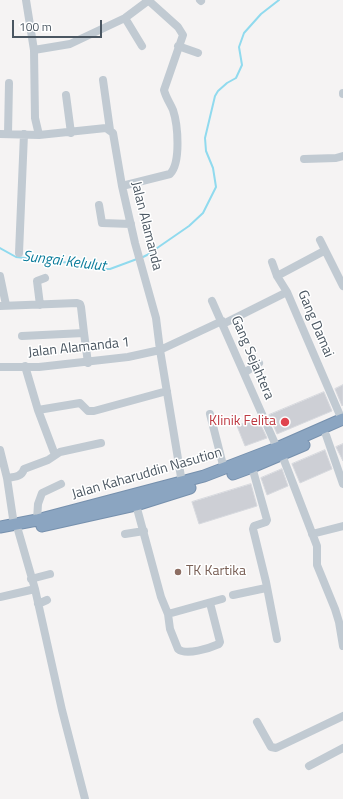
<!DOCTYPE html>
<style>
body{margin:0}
#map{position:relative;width:343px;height:799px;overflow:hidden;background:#f5f3f3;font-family:"Titillium Web",sans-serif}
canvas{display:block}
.scale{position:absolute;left:12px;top:20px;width:90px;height:18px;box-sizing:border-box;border:2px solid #4a5661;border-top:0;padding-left:5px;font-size:12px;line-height:14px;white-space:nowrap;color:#4a5661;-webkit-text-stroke:3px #fff;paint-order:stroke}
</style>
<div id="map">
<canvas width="343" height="799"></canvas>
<div class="scale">100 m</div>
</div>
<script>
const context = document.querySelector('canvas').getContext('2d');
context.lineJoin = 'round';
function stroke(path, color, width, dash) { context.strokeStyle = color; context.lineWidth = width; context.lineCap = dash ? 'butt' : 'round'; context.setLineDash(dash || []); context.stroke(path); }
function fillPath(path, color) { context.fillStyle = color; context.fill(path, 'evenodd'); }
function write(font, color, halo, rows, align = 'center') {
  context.font = font + ' "Titillium Web",sans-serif'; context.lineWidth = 3; context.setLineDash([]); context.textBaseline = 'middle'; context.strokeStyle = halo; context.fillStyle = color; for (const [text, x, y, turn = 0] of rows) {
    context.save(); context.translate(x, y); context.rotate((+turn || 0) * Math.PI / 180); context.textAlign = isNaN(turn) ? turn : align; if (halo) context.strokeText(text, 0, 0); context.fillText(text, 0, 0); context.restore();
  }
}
stroke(new Path2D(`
 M0 248 16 257 71 263 95 269H110L137 259
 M141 258 147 255 189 226 203 213 216 187 213 168 206 151 205 138 215 96 218 91 227 83 236 78 242 65 239 47 244 33 261 14 279 0`), '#90daee', 2);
const building = new Path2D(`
 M343 385V405L342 406 335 389Z
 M324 392 332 411 277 434 269 415Z
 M258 419 267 438 245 446 237 426Z
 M343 444V461L336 447Z
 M325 450 332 469 300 483 292 464Z
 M282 469 288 486 267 495 261 478Z
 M251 484 257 506 199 524 192 502Z`);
fillPath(building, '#cdcfd5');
stroke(building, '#d7d9de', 1);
const highway = new Path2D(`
 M233 474 252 467 304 445
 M42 526 136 505 190 488
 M0 527 37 520 204 476 277 448 343 419`);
stroke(highway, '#7690ad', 13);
stroke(new Path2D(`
 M26 0 34 50 35 118 39 135
 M200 0 201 1
 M125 18 142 46
 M178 46 198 53
 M34 50 70 44 125 18 149 0
 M103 80 110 130
 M343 93V94
 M66 95 71 133
 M0 134 39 135 106 128 113 133 122 186 135 243 156 318 160 350 182 483
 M8 134 9 83
 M304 159 336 158 343 156
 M122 186 170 174C181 163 178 125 173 110 170 103 166 98 164 90L183 35 178 27 148 0
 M99 205 102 223 131 224
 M320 240 343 286
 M19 253 24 134
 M272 262 277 276 287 292 342 420
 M0 276 6 305
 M277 276 324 251
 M212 301 277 448
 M40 305 37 281 45 278
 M0 306 77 303 80 304 81 307 84 333 88 363
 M223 324 287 292
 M22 336 84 333
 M25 366 38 410 55 455
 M0 367H39L128 357 160 350 222 321
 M244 373 259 363
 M38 410 80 403 88 411H94L167 391
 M210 414 224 469
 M326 435 343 484
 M0 450 7 478 14 525
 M282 455 317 546V565L335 609 339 622 343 646
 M252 467 267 520 266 522 254 526 253 529 266 582 277 639
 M7 478C14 477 22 477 24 469L48 460 60 452 101 443
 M135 501 161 597 168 614 170 629 178 649C186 656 210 648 219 644L220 642 210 603
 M37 520 38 504 42 493 61 484
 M18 530 35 589 62 710 85 799
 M125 534 144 531
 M312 534 343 526
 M31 579 50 574
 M233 595 266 588
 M0 597 35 589
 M38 604 47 600
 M168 614 222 599
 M257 722 271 747 276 748 343 716
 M309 766 343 748`), '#c1cad2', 8);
stroke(highway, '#8ba5c1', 11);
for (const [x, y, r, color] of [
 [285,422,5,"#e0444e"],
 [178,572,4,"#8d6e63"]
]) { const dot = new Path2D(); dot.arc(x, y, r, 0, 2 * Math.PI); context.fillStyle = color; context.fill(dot); stroke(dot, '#fff', 1.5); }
write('14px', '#4a5661', '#fff', [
 ["Jalan Alamanda",146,226,76],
 ["Gang Damai",315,324,67],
 ["Jalan Alamanda 1",79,348,-6],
 ["Gang Sejahtera",252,358,67],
 ["Jalan Kaharuddin Nasution",147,474,-16]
]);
write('14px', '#be3a42', '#fff', [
 ["Klinik Felita",276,422]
], 'right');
write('14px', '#785e54', '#fff', [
 ["TK Kartika",186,572]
], 'left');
write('italic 15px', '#0c7c9b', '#fff', [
 ["Sungai Kelulut",64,262,7]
]);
</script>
